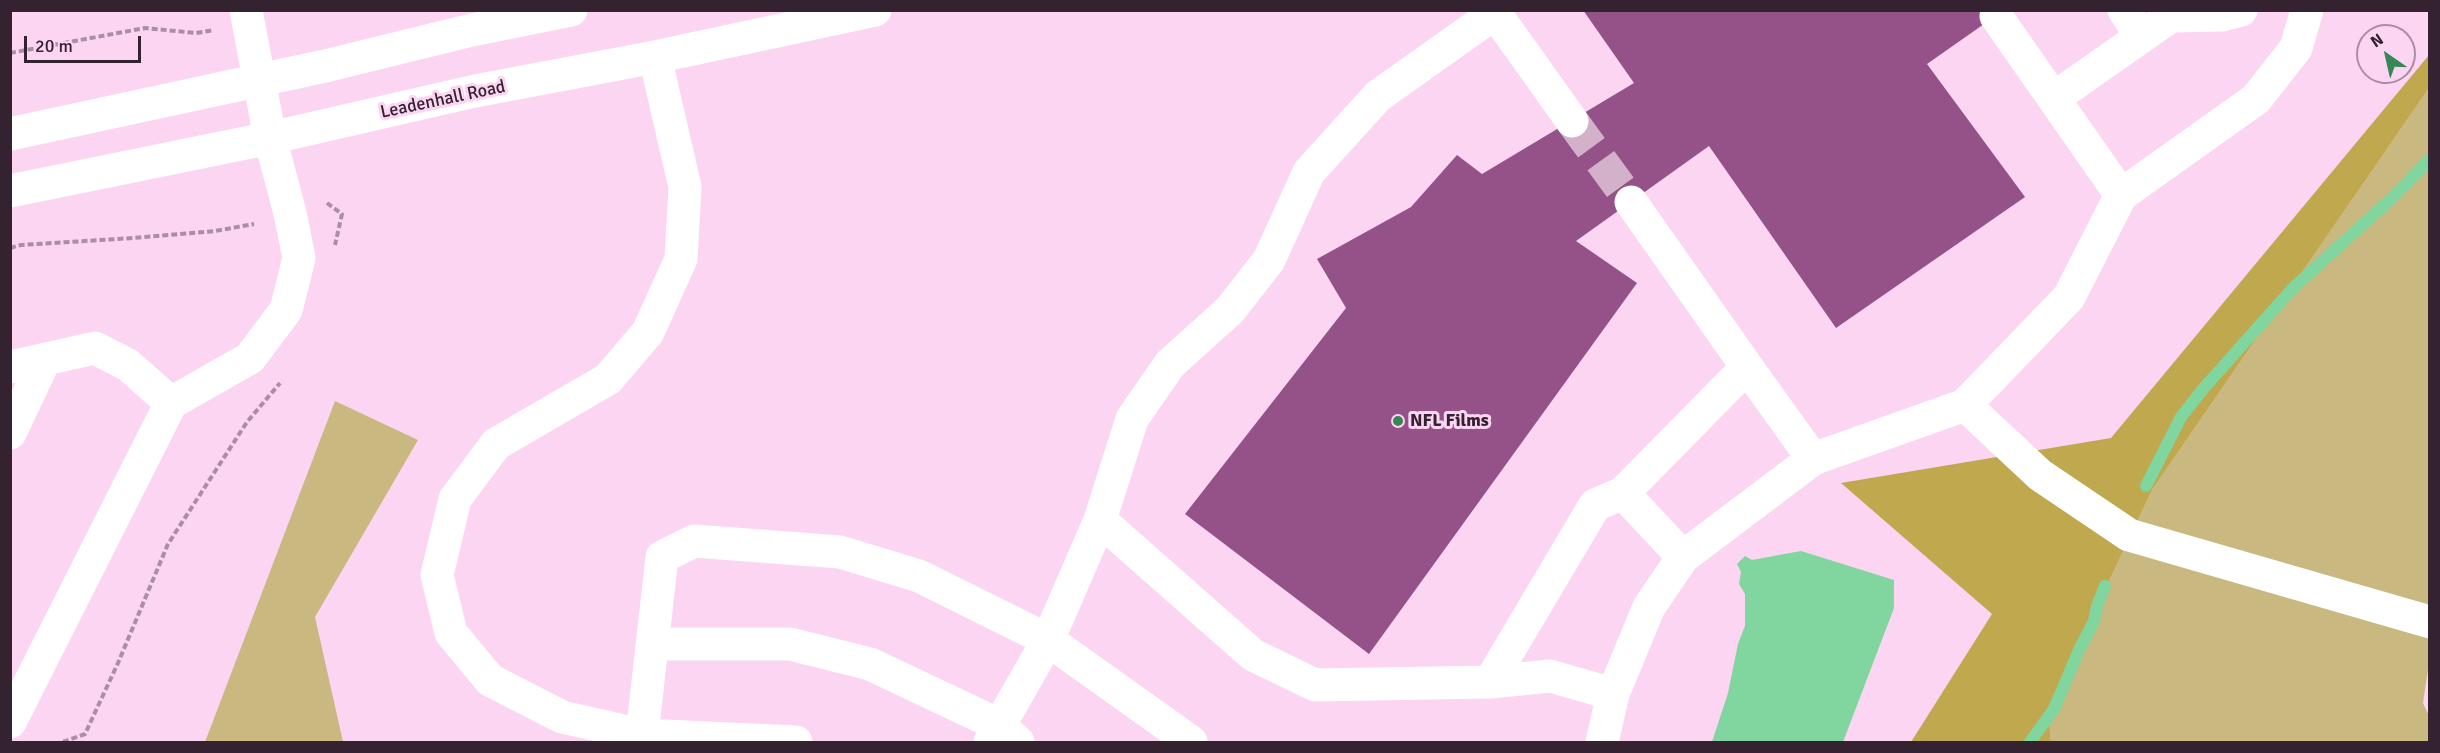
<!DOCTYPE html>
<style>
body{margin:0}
#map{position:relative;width:2440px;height:753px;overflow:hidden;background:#fbd5f2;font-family:Signika,sans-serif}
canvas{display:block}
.frame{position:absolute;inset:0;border:12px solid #342230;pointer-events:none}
.north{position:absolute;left:2356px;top:24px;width:60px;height:60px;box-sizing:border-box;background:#fbd5f2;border:2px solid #ab8da4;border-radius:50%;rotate:326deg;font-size:16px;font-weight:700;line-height:24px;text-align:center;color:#342230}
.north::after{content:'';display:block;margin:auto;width:21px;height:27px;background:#378657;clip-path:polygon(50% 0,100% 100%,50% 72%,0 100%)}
.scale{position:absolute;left:24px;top:36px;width:117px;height:27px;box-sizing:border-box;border:3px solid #342230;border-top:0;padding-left:8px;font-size:18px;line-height:21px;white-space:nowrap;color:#342230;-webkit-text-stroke:4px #fbd5f2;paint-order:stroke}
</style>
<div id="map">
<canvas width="2440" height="753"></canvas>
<div class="frame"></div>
<div class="north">N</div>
<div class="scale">20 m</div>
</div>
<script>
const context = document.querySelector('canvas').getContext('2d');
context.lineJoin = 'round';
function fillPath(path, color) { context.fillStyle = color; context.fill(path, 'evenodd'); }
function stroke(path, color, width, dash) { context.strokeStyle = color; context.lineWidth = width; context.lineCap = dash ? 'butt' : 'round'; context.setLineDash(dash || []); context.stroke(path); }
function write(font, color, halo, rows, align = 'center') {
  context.font = font + ' Signika,sans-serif'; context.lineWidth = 6; context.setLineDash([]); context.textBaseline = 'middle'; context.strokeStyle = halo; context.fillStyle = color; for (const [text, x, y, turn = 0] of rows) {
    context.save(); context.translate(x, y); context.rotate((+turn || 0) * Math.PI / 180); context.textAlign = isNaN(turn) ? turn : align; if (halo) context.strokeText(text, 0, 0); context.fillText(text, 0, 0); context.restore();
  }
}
fillPath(new Path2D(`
 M2429 88 2430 656 2423 703 2429 716V742H2051L2048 711 2152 490Z
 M335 401 418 440 315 617 343 742H205Z`), '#c9b981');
fillPath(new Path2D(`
 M2429 55V88L2152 490 2048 711 2051 742H1911L1992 614 1841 483 2111 438Z`), '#c0a84f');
fillPath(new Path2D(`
 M1801 551 1894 580V608L1843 742H1712L1728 693 1738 644 1745 626V594L1739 584 1741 572 1737 564 1745 556 1752 560Z`), '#81d59e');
stroke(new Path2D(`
 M2146 486 2181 417 2203 389 2293 288 2393 197 2430 159
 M2030 742 2054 709 2079 650 2094 621 2097 606 2105 586`), '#81d59e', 12);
fillPath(new Path2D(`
 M1583 10H2004L1927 64 2025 197 1836 328 1709 146 1576 241 1637 283 1369 654 1185 514 1346 308 1317 259 1411 207 1457 155 1482 174 1634 83Z`), '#945288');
stroke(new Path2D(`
 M1572 121 1631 202`), '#d3b1cb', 33, [33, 16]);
stroke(new Path2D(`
 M10 53 145 28 196 33 214 30
 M327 203 342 214 335 245
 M10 248 21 245 133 238 215 231 254 224
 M63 742 85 734 118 663 168 544 247 422 280 383`), '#ab8da4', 4, [6, 3]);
stroke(new Path2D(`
 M2124 10 2141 36
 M1495 13 1572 121
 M1996 16 2121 195
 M655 57 685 187 681 259 648 332 608 379 496 444 455 499 437 575 451 633 490 680 562 717 642 735 796 742
 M2054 98 2171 16 2222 15 2241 10
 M10 134 325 66 472 30 571 10
 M10 191 270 138 475 91 655 57 875 10
 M10 367 95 348 128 365 171 403
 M1747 367 1813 459
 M1965 405 2040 475 2129 535 2430 622
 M10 433 45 359
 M1623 493 1683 557
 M1100 520 1253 655 1315 685 1490 682 1550 676 1613 694
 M653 644H790L870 664 999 725 1018 742
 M1490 682 1595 505 1623 493 1747 367 1631 202
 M10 722 171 403 250 358 286 310 299 258 290 213 270 138 246 10
 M642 735 662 557 694 541 840 552 919 576 1048 640 1191 742
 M990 742 1048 640 1100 520 1132 419 1170 364 1230 310 1269 260 1309 172 1378 96 1495 13 1493 10
 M1602 742 1613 694 1649 607 1683 557 1813 459 1965 405 2069 297 2121 195 2256 99 2296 48 2307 10`), '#fff', 33);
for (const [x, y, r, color] of [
 [1398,421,6,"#378657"]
]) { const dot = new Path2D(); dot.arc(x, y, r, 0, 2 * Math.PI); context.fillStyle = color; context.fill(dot); stroke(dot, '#fbd5f2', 2); }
write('18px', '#342230', '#fbd5f2', [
 ["Leadenhall Road",443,100,-12]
]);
write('bold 18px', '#342230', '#fbd5f2', [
 ["NFL Films",1410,421]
], 'left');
</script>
